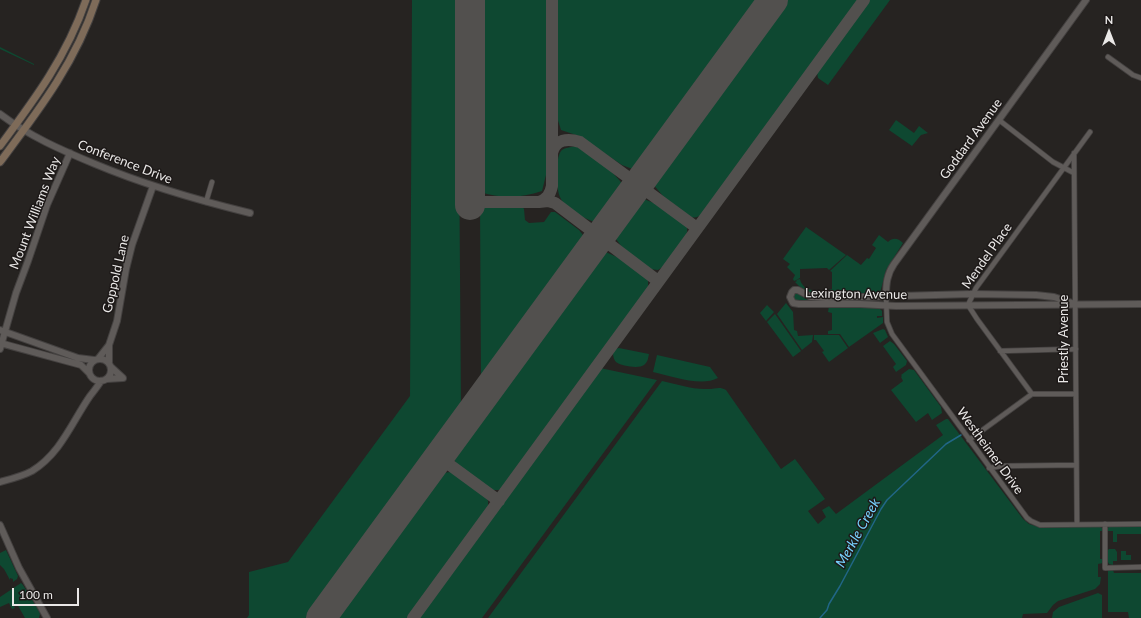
<!DOCTYPE html>
<style>
body{margin:0}
#map{position:relative;width:1141px;height:618px;overflow:hidden;background:#262321;font-family:Lato,sans-serif}
canvas{display:block}
.north{position:absolute;left:1089px;top:12px;width:40px;height:40px;-webkit-text-stroke:3px #1d1918;paint-order:stroke;rotate:0deg;font-size:11px;font-weight:700;line-height:16px;text-align:center;color:#eae8e7}
.north::after{content:'';display:block;margin:auto;width:14px;height:18px;background:#eae8e7;clip-path:polygon(50% 0,100% 100%,50% 72%,0 100%)}
.scale{position:absolute;left:12px;top:588px;width:67px;height:18px;box-sizing:border-box;border:2px solid #eae8e7;border-top:0;padding-left:5px;font-size:12px;line-height:14px;white-space:nowrap;color:#eae8e7;-webkit-text-stroke:3px #1d1918;paint-order:stroke}
</style>
<div id="map">
<canvas width="1141" height="618"></canvas>
<div class="north">N</div>
<div class="scale">100 m</div>
</div>
<script>
const context = document.querySelector('canvas').getContext('2d');
context.lineJoin = 'round';
function fillPath(path, color) { context.fillStyle = color; context.fill(path, 'evenodd'); }
function stroke(path, color, width, dash) { context.strokeStyle = color; context.lineWidth = width; context.lineCap = dash ? 'butt' : 'round'; context.setLineDash(dash || []); context.stroke(path); }
function write(font, color, halo, rows, align = 'center') {
  context.font = font + ' Lato,sans-serif'; context.lineWidth = 3; context.setLineDash([]); context.textBaseline = 'middle'; context.strokeStyle = halo; context.fillStyle = color; for (const [text, x, y, turn = 0] of rows) {
    context.save(); context.translate(x, y); context.rotate((+turn || 0) * Math.PI / 180); context.textAlign = isNaN(turn) ? turn : align; if (halo) context.strokeText(text, 0, 0); context.fillText(text, 0, 0); context.restore();
  }
}
fillPath(new Path2D(`
 M412 0H458L461 409 308 618H247L249 615V572L288 562 410 396Z
 M479 0H546V175L542 191C521 198 501 199 480 192Z
 M554 0H760L635 170 622 165 579 136 561 130 556 114Z
 M786 0H859L707 207C703 213 699 219 691 217L663 196 652 183Z
 M870 0H890L828 85 818 78 817 72Z
 M0 47 34 64V65L0 49Z
 M896 120 914 133 919 126 928 133 921 135 912 146 889 130Z
 M575 146C594 154 612 170 624 186L597 223C584 218 566 211 560 197 556 188 555 159 561 151 563 148 572 147 575 146Z
 M641 198 654 203 682 221 687 226V232L685 238 664 266 658 270 650 269 622 247 613 235Z
 M490 205 522 206 524 209 525 220 529 223 544 222 551 212H555L579 230 586 239 481 382 480 206Z
 M806 227 846 255 829 270 827 268 800 269V278L794 281 793 279 795 275 787 267 790 264 783 259Z
 M879 235 888 242C893 237 898 238 903 243L886 270 880 293 829 296 828 290 832 289V272L830 271 847 255 861 265 867 258 869 259 876 248 872 245Z
 M603 251C614 255 643 269 648 280V288L504 486 499 490H489L457 465 454 459 455 451Z
 M800 279C801 285 806 289 812 290V293H821L822 290 823 294 821 296 807 294 795 282 797 281 796 280Z
 M796 293 808 300H821L822 301 797 303 793 299V295Z
 M786 303 793 312 794 330 797 331 798 336 813 335 812 342 802 350 777 314Z
 M767 305 774 312 766 321 760 313Z
 M829 306 878 307 882 311V316H877V318L883 317V323L849 347 840 334H828V331L832 330V313L828 312Z
 M775 314 801 351 793 357 767 322Z
 M883 329 885 330 888 337 880 343 873 333Z
 M814 335H839L848 348 829 362 822 352 824 351 816 340H814Z
 M890 341 894 344 907 361 906 365 896 372 893 367 896 364 883 346Z
 M619 348 649 354C648 358 648 362 644 365 639 369 621 366 616 362 614 360 613 356 613 353L615 349Z
 M657 355 710 367 718 378C701 387 671 376 653 372Z
 M600 368 657 380 482 618H419Z
 M909 369 914 370 941 407 942 413 932 420 928 413 916 422 891 390 903 381 901 377 902 376 901 375Z
 M662 381C677 384 693 390 708 389 716 389 719 386 726 390L781 469 795 459 825 499 808 511 818 524 826 517 822 510 829 506 836 514 943 435 936 425 946 419H948L1023 519 1029 524 1039 527H1100L1102 528V531H1100V559H1103V563L1098 564V577H1101L1100 584 1095 589 1058 601 1053 605 1047 613 1023 614 1022 618H488Z
 M451 472 486 496 488 501V508L408 618H334L438 476 442 473Z
 M1141 526V534H1117V542H1113V531H1108V528L1109 527Z
 M1109 549H1115L1117 552V561H1113V565L1109 564 1108 562 1107 551Z
 M6 550 18 576 17 579 13 582V579L10 578V580L4 569 0 565V553Z
 M1121 551H1126V555H1131V560H1121Z
 M1108 570H1113L1114 573H1141V618H1129L1128 612H1108Z
 M21 583 23 585 39 611 40 614 39 618H25L17 604 14 606 15 608 12 609 9 603 0 607V597Z
 M1098 593 1102 595V618H1052L1053 612 1059 607Z`), '#0e4831');
stroke(new Path2D(`
 M820 618 827 610 829 604 840 586 881 509 887 500 946 444 961 435`), '#216686', 1.5);
stroke(new Path2D(`
 M552 153C555 139 568 138 580 142L697 228
 M470 199 473 202H539C547 199 550 195 552 186V0
 M539 202 548 201 555 203 658 281
 M439 457 499 501
 M413 618 864 0`), '#52504e', 12);
stroke(new Path2D(`
 M470 0V205
 M321 618 773 0`), '#52504e', 30);
const minor = new Path2D(`
 M1108 57 1133 75 1141 78
 M999 120 1053 162 1074 173
 M1074 153 1077 524
 M206 202 212 182
 M886 296 887 322 892 334 1027 518 1031 521 1040 525 1141 524
 M1000 351 1076 349
 M1032 394 977 319 968 305 976 288 1090 132
 M969 440 1032 394H1076
 M989 468 1002 466 1076 465
 M1105 524V568L1141 567`);
const tertiary = new Path2D(`
 M0 114C29 136 61 150 95 164 145 185 197 200 250 213
 M886 296C886 284 887 274 894 264L1086 0
 M1075 304 1054 297 1036 295 972 294 826 298 811 297 798 290H794L792 292 790 297 793 303 799 304H860L896 306 1141 304
 M0 330 78 358 94 360
 M0 343 81 365 89 373
 M0 349 16 293 28 261 47 205 70 153
 M89 370a11 11 0 1 1 22 0a11 11 0 1 1-22 0Z
 M98 359 109 345 117 321 126 269 132 245 153 186
 M109 362V345
 M107 379 123 378 111 367
 M0 482C11 479 23 476 32 471 61 453 72 422 90 396 94 391 98 386 101 381
 M0 525 19 568 47 618`);
const secondary = new Path2D(`
 M0 146C35 99 67 56 86 0
 M0 162C39 110 76 62 96 0`);
stroke(minor, '#444140', 6);
stroke(tertiary, '#444140', 8);
stroke(secondary, '#444140', 9);
stroke(minor, '#5f5b59', 4.5);
stroke(tertiary, '#5f5b59', 6);
stroke(secondary, '#7e6b59', 7);
write('13px', '#eae8e7', '#1d1918', [
 ["Goddard Avenue",971,139,-54],
 ["Conference Drive",125,162,21],
 ["Mount Williams Way",35,213,-69],
 ["Mendel Place",987,256,-55],
 ["Goppold Lane",116,274,-77],
 ["Lexington Avenue",856,294,1],
 ["Priestly Avenue",1064,339,-90],
 ["Westheimer Drive",990,451,54]
]);
write('italic 14px', '#77d1fe', '#1d1918', [
 ["Merkle Creek",858,533,-61]
]);
</script>
